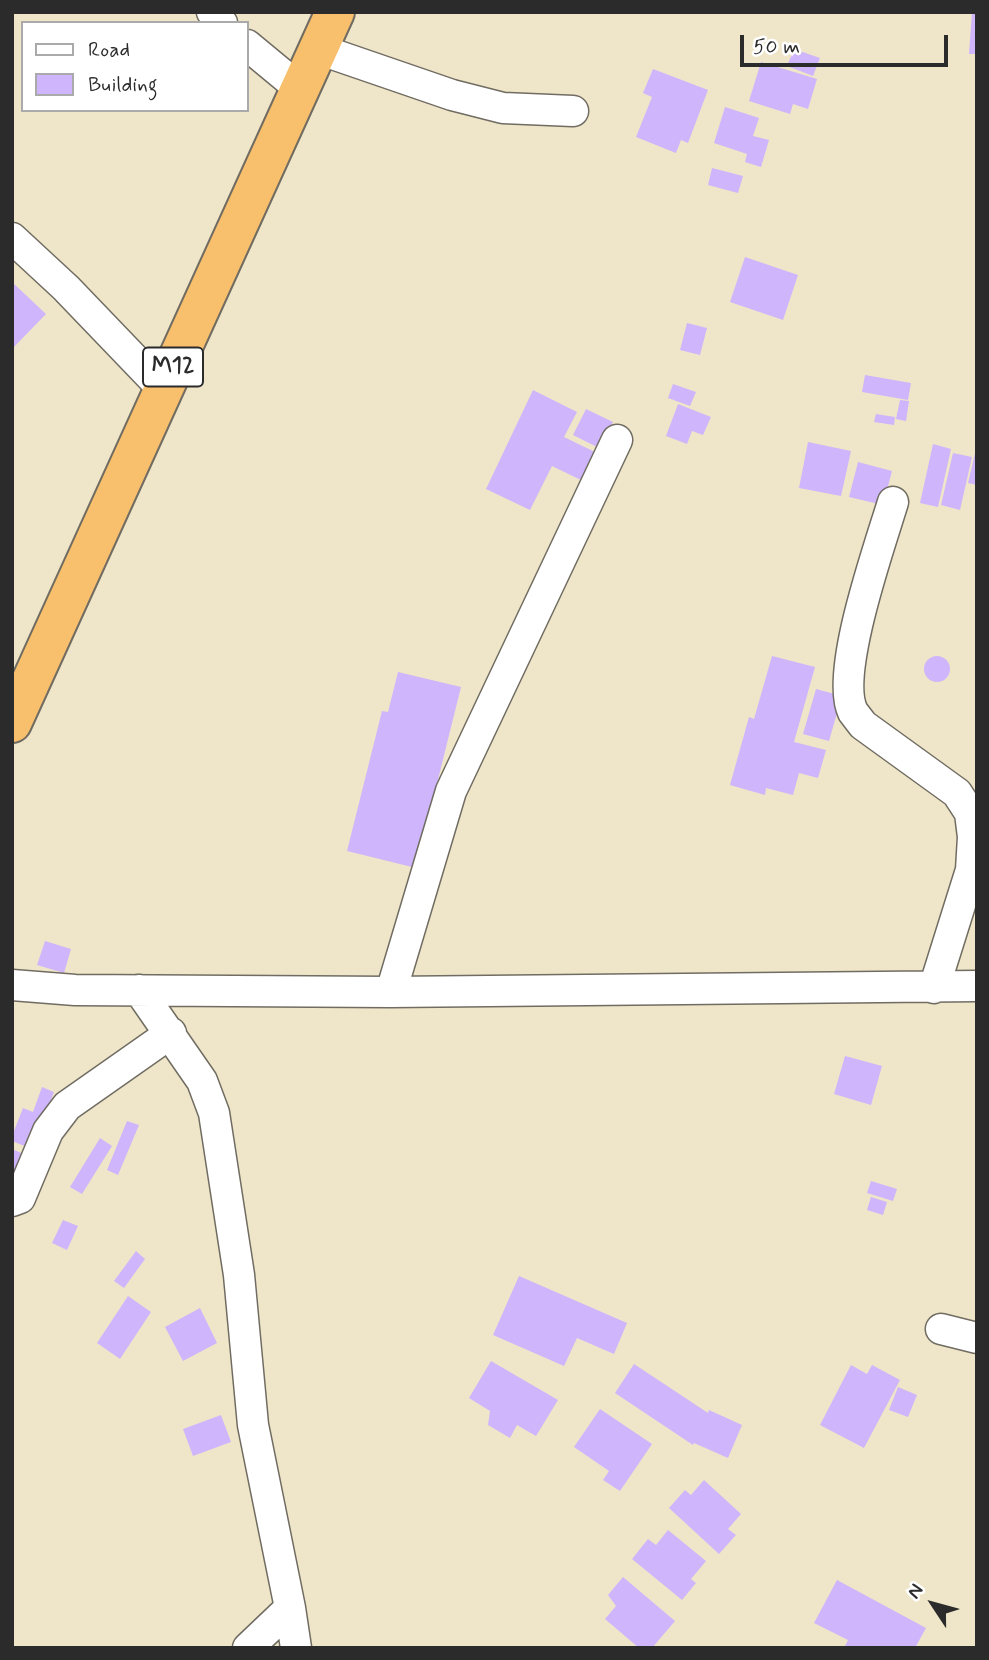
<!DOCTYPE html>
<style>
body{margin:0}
#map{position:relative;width:989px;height:1660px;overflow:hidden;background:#efe6c9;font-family:Mynerve,sans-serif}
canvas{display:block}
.frame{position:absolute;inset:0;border:14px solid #2b2b2b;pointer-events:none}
.legend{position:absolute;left:21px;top:21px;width:228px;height:91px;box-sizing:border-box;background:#fff;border:2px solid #aaa;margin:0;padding:9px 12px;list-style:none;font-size:21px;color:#2b2b2b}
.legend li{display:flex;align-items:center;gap:14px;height:35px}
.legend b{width:35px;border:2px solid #aaa}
.north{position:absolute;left:898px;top:1569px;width:70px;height:70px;-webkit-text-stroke:5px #fff;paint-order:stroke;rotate:306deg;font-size:19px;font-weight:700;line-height:28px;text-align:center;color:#2b2b2b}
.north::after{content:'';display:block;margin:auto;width:24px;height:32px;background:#2b2b2b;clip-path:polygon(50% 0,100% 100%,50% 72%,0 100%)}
.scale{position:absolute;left:740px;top:35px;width:208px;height:32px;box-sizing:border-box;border:4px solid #2b2b2b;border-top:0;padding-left:9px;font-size:21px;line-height:24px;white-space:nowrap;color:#2b2b2b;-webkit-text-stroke:5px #fff;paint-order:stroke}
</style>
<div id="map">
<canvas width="989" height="1660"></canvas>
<div class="frame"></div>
<ul class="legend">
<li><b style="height:9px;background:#fff"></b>Road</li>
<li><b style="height:19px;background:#ceb5fc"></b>Building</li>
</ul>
<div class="north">N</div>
<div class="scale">50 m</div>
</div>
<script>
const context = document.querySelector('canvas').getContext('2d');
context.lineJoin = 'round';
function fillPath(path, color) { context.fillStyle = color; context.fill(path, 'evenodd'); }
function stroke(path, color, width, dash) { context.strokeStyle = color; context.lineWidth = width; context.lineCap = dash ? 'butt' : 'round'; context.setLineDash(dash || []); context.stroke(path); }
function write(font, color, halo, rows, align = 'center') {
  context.font = font + ' Mynerve,sans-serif'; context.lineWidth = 5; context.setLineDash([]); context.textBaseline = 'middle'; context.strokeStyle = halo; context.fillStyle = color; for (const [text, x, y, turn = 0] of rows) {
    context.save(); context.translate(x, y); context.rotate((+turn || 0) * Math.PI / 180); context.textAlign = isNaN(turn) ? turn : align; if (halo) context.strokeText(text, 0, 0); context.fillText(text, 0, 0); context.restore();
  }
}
fillPath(new Path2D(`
 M972 12H977V54H969Z
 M794 49 820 58 813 76 787 66Z
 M761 62 817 79 808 109 793 104 790 114 749 101Z
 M653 69 708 90 688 143 681 140 676 153 636 137 652 97 643 93Z
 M725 107 759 118 753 136 769 140 761 167 745 162 747 154 714 143Z
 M712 168 743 176 738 193 708 185Z
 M745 257 798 275 783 320 730 302Z
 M12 282 46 314 12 349Z
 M687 323 707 328 700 355 680 350Z
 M865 375 911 383 908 400 862 392Z
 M673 384 696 392 690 406 668 398Z
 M533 390 577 412 564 437 599 454 585 482 552 466 530 510 486 489Z
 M900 400 909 401 906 421 896 419Z
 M678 404 711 417 703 435 692 431 687 444 666 436Z
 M586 409 613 422 599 448 573 435Z
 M876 414 895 417 894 425 874 422Z
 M808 442 851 451 841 496 799 488Z
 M933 444 951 449 938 507 920 503Z
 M976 449 977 450V485L968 483Z
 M953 453 972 457 960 510 941 505Z
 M858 462 892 471 883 505 849 497Z
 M772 656 815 667 794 742 826 750 818 778 799 773 793 795 766 788 765 795 730 785 749 717 754 719Z
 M924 669a13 13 0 1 1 26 0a13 13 0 1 1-26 0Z
 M398 672 461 687 416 868 347 851 382 711 388 712Z
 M816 689 842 696 829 741 803 734Z
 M45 941 71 949 64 973 37 965Z
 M845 1056 882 1066 871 1105 834 1094Z
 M42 1087 54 1092 32 1149 12 1141V1136L23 1108 33 1112Z
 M127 1121 139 1125 118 1175 107 1170Z
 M100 1138 112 1146 82 1194 70 1187Z
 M12 1149 28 1156 12 1188Z
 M871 1181 897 1189 893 1201 867 1193Z
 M871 1197 887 1202 883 1215 867 1210Z
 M63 1220 78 1226 67 1250 52 1243Z
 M136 1251 145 1259 124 1288 114 1281Z
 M519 1276 627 1323 614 1354 577 1338 564 1366 493 1335Z
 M128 1296 151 1312 120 1359 97 1343Z
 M200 1308 217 1343 183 1361 165 1327Z
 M491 1361 558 1400 536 1436 517 1425 510 1438 488 1425 490 1411 469 1398Z
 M634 1364 708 1413 709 1410 742 1425 728 1458 694 1443 693 1445 615 1393Z
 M851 1365 867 1374 872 1365 900 1380 864 1448 820 1425Z
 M898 1387 917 1395 908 1417 889 1410Z
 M600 1409 652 1444 620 1491 603 1480 609 1471 574 1447Z
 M221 1415 231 1442 193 1456 183 1429Z
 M704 1480 741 1514 728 1529 736 1535 719 1554 669 1508 685 1490 691 1495Z
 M668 1530 706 1561 691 1579 696 1583 682 1600 632 1559 648 1539 656 1545Z
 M623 1577 675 1621 652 1648H639L605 1619 616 1606 608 1595Z
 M837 1580 926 1628 915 1648H844L848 1640 814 1623Z`), '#ceb5fc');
const minor = new Path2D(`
 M212 12 222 23
 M247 45 299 88
 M318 49 452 95 503 108 573 111
 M12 238 66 288 163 389
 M893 502C880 545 834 674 853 712 856 716 860 721 863 725L957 793 970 813 973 837 971 870 934 988
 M12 985 75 990 391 992 977 986
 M139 990 202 1081 214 1113 239 1275 253 1425 290 1608 296 1648
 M391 992 451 791 617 440
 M12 1201 20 1198 48 1131 67 1106 171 1033
 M941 1329 977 1338
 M248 1648 290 1608`);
const highway = new Path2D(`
 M12 723 335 12`);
stroke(minor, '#706c62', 33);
stroke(highway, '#706c62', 42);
stroke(minor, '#fff', 30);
stroke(highway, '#f8bf6c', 38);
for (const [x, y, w] of [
 [173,367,60]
]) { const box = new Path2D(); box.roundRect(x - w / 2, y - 19.5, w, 39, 5); context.fillStyle = '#fff'; context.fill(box); stroke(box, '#2b2b2b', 2); }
write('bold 23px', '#2b2b2b', null, [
 ["M12",173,367]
]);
</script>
